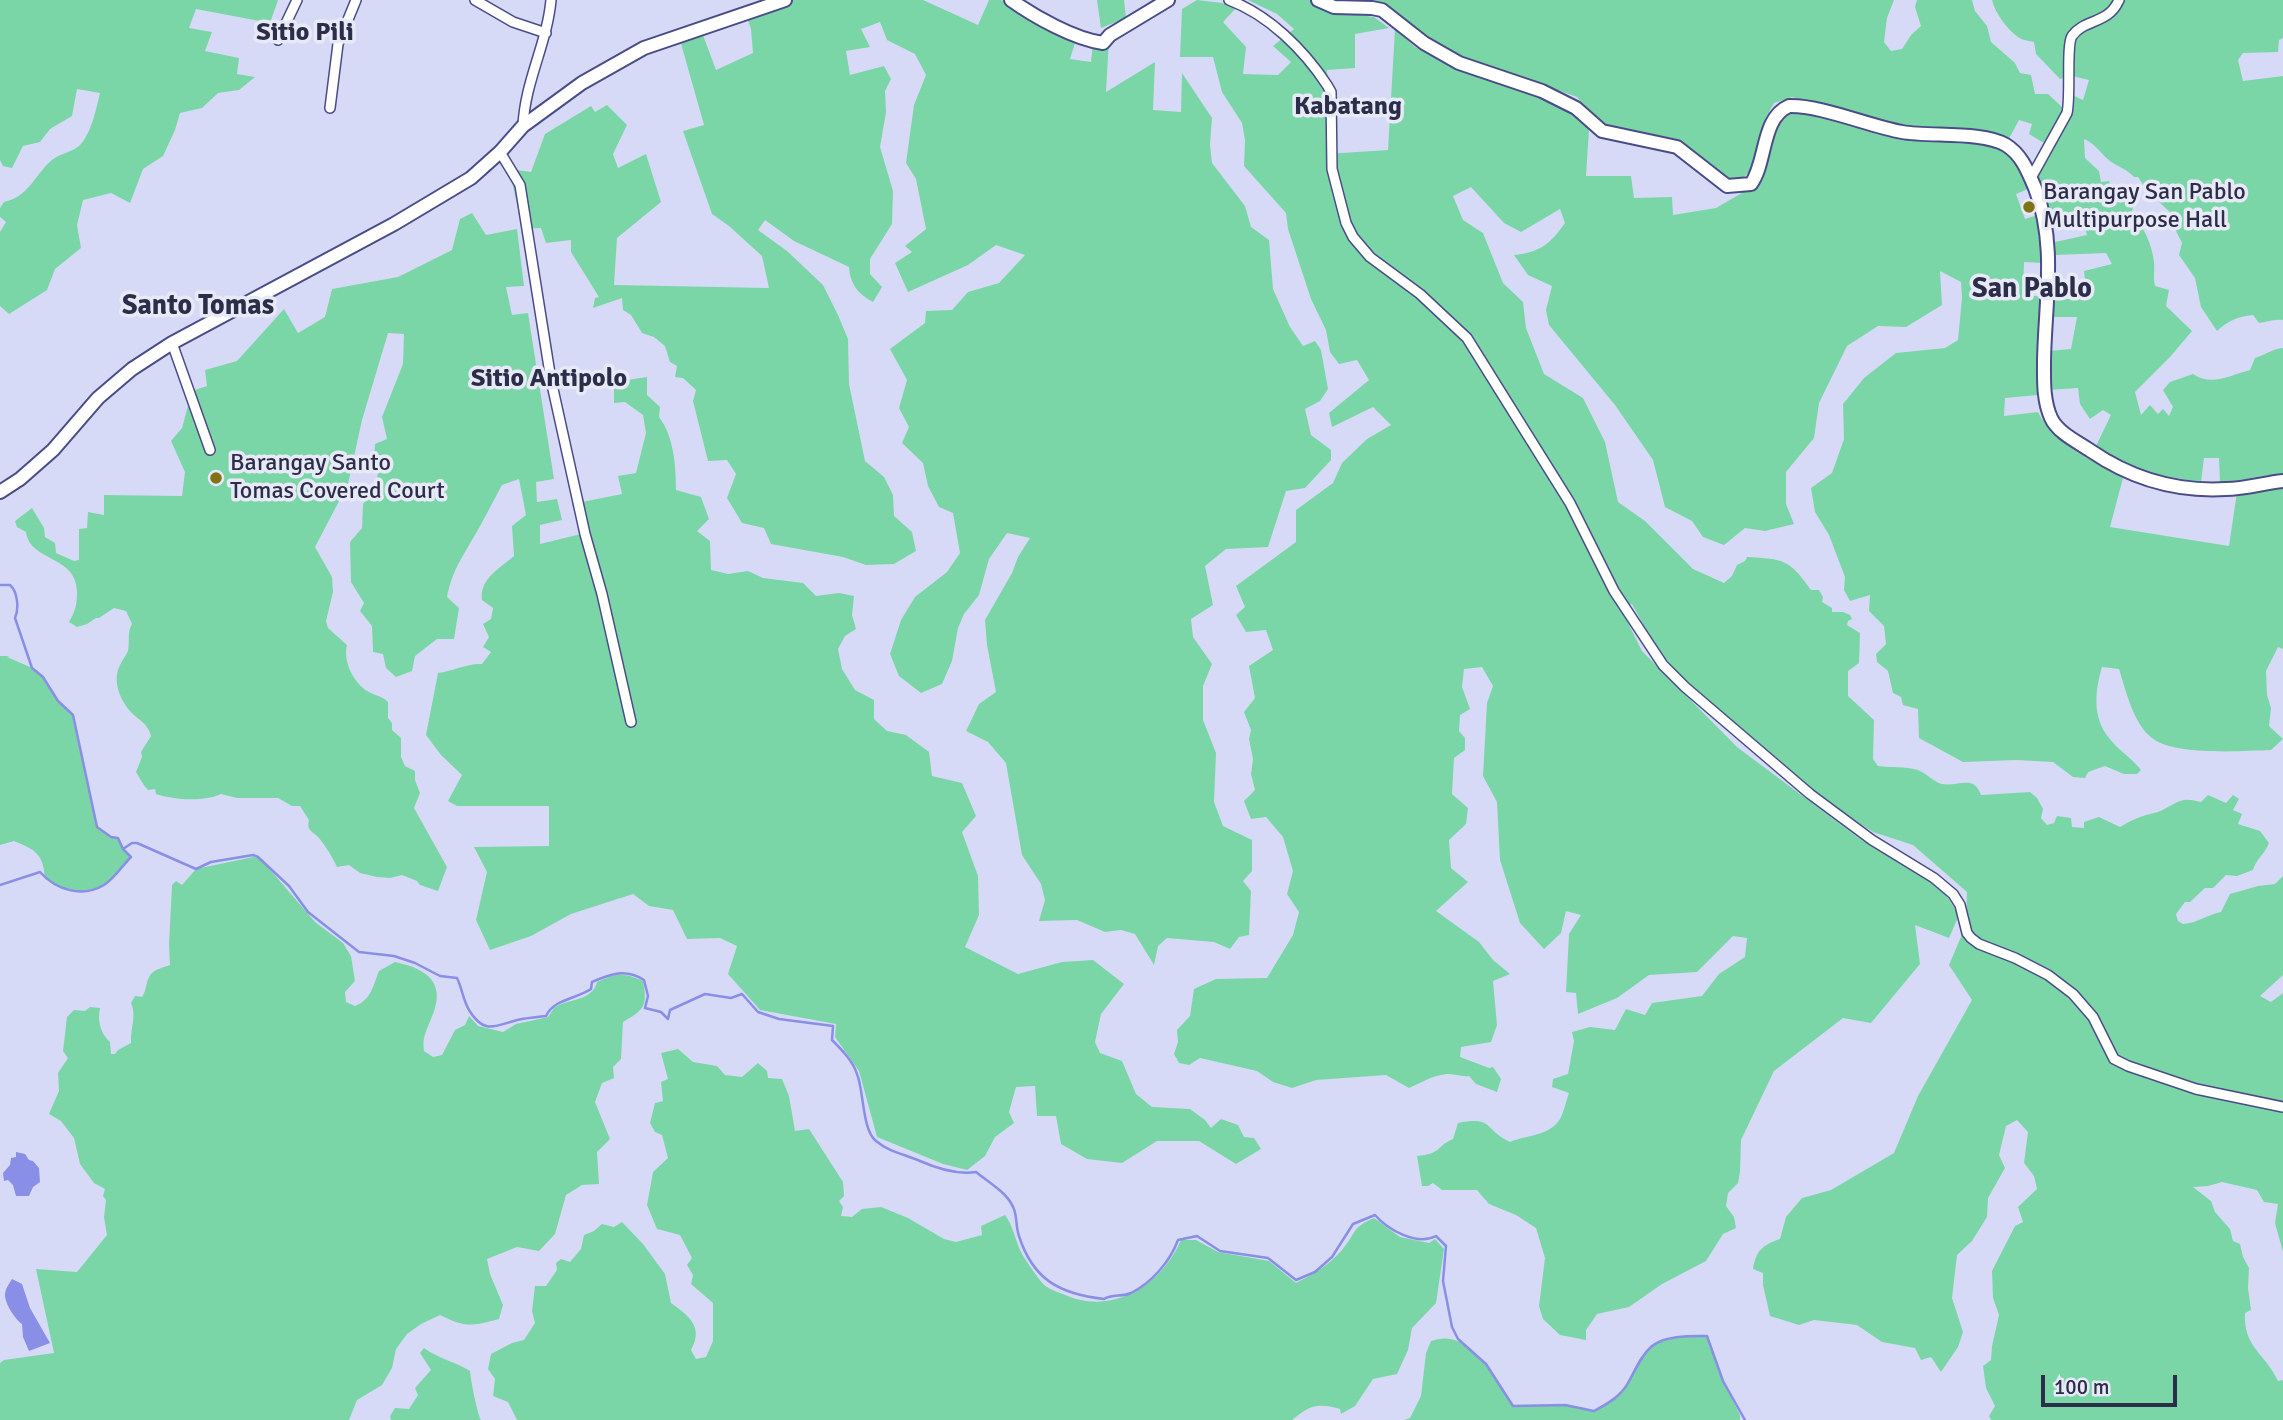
<!DOCTYPE html>
<style>
body{margin:0}
#map{position:relative;width:2283px;height:1420px;overflow:hidden;background:#d7daf7;font-family:Signika,sans-serif}
canvas{display:block}
.scale{position:absolute;left:2041px;top:1375px;width:136px;height:32px;box-sizing:border-box;border:4px solid #2c2e49;border-top:0;padding-left:9px;font-size:21px;line-height:24px;white-space:nowrap;color:#2c2e49;-webkit-text-stroke:5px #e7e9f7;paint-order:stroke}
</style>
<div id="map">
<canvas width="2283" height="1420"></canvas>
<div class="scale">100 m</div>
</div>
<script>
const context = document.querySelector('canvas').getContext('2d');
context.lineJoin = 'round';
function fillPath(path, color) { context.fillStyle = color; context.fill(path, 'evenodd'); }
function stroke(path, color, width, dash) { context.strokeStyle = color; context.lineWidth = width; context.lineCap = dash ? 'butt' : 'round'; context.setLineDash(dash || []); context.stroke(path); }
function write(font, color, halo, rows, align = 'center') {
  context.font = font + ' Signika,sans-serif'; context.lineWidth = 7; context.setLineDash([]); context.textBaseline = 'middle'; context.strokeStyle = halo; context.fillStyle = color; for (const [text, x, y, turn = 0] of rows) {
    context.save(); context.translate(x, y); context.rotate((+turn || 0) * Math.PI / 180); context.textAlign = isNaN(turn) ? turn : align; if (halo) context.strokeText(text, 0, 0); context.fillText(text, 0, 0); context.restore();
  }
}
fillPath(new Path2D(`
 M0 0H278L270 23 196 9 189 28 212 32 205 51 239 58 237 74 255 77 239 90 218 93 202 108 180 113 175 130 163 156 143 169 130 203 111 193 83 200 77 225 81 248 55 269 47 290 9 314 0 306V232L6 222 0 217V208L4 202C29 197 35 174 52 160 60 153 74 152 81 144 92 131 96 109 100 93L77 89 72 116 50 129 40 142 23 146 12 168 3 166 0 160Z
 M769 0H923L978 25 989 0H1001L1076 40 1070 59 1091 62 1093 43 1109 39 1106 92 1155 62 1153 110 1181 112 1182 73 1212 118 1210 145 1212 163 1245 206 1251 227 1269 240 1273 289 1290 327 1303 346 1315 341 1321 350 1328 389 1320 401 1305 409 1311 435 1331 450V460L1305 488 1286 491 1268 547 1226 549 1205 566 1213 605 1191 619 1193 637 1212 664 1203 686V720L1216 753 1214 802 1223 826 1252 840V871L1243 881 1251 891 1249 935 1239 937 1230 949 1214 942 1167 938 1158 946 1154 965 1135 934 1121 930 1105 932 1077 920 1039 921 1045 900 1041 884 1022 855 1006 763 988 742 966 731 979 704 996 692 987 645 985 620 1012 573 1018 557 1030 538 1007 533 989 559 979 595 964 614 958 628 952 661 942 684 921 693 899 676 890 654 901 620 915 597 947 572 960 553 953 513 939 507 928 486 923 463 902 443 909 427 899 408 907 380 890 349 925 323 926 311 952 310 968 292 999 283 1025 255 996 245 968 265 908 292 895 263 912 252 905 246 926 229 916 179 906 163 914 105 926 75 915 54 887 40 880 22 861 29 870 47 846 51 850 75 884 66 891 79 885 91 886 112 880 147 893 191 892 224 870 259V274L882 287 873 302C858 294 850 284 849 267L794 241 765 220 758 230 787 251 823 285 838 315 848 339 849 384 865 461 884 477 893 495 894 516 912 532 916 551 894 564 866 565 843 557 771 544 764 528 742 523 727 498 736 474 727 460 708 461 693 401 696 390 683 378 675 377 677 366 670 362 665 346 654 337 642 333 631 315 623 310 622 298 593 308 595 298 599 297 571 252V240L546 243 541 228 523 229 509 169 531 172 545 134 591 106 595 112 607 105 627 125 613 154 618 168 646 154 661 202 617 238 614 285 769 288 762 256 729 226 712 214 683 131 704 125 678 33 700 27 716 70 753 53 751 29 744 8Z
 M1097 0H1124L1126 18 1101 28Z
 M1197 0 1222 3 1237 7 1223 22 1246 47 1243 74 1278 75 1291 62 1273 46 1294 29 1277 14 1248 0H1311L1323 10 1374 17 1389 28 1355 34V68L1327 70 1329 106 1326 154 1388 150 1395 29 1415 47 1448 64 1537 93 1566 108 1589 130 1586 176H1631L1634 198 1672 197 1673 215 1716 208 1747 190 1762 178 1776 126 1787 112H1807L1879 135 1990 145 2012 156 2028 189 2016 194 2025 219 2038 215 2043 224 2042 263 2024 262 2023 296H2040L2038 395 2005 398 2004 416 2038 412C2053 444 2094 461 2123 478L2110 527 2229 546 2237 492 2283 485V649L2278 647 2266 671 2267 695 2271 708 2269 726 2283 739 2271 750C2242 751 2174 756 2152 738 2133 723 2126 691 2119 669L2102 667C2095 691 2092 717 2109 738 2118 750 2132 758 2141 770L2137 774H2124L2105 766 2088 772 2085 778 2073 777 2053 762 2016 760 1963 762 1919 738 1918 709 1903 705 1901 697 1893 693 1888 671 1877 662 1876 654 1886 644 1884 626 1869 611 1870 595 1850 601 1844 590 1845 577 1829 535 1815 512 1811 488 1832 473 1844 439 1843 404 1864 378 1896 353 1945 348 1958 340 1962 298 1961 282 1940 271 1942 305 1906 327 1878 326 1847 346 1819 403 1814 438 1786 472V504L1794 524 1765 531 1745 528 1724 545 1703 537 1692 521 1665 507 1653 460 1615 405 1549 325 1546 310 1552 286 1528 275 1514 255C1541 252 1550 244 1565 223L1560 209 1521 232 1504 223 1471 187 1453 196 1463 220 1483 233 1503 283 1523 302 1526 328 1544 374 1583 398 1605 442 1618 502 1645 521 1693 569 1724 583 1732 576 1737 565 1745 561 1747 557C1784 559 1789 559 1811 590H1819L1823 597 1822 602 1832 608V612H1843L1850 615 1852 619 1848 621 1847 625 1860 633 1859 663 1848 671V696L1874 720 1873 759 1878 766C1892 768 1904 766 1918 770 1926 773 1934 782 1942 784 1959 787 1974 774 1981 795L2030 792 2037 798 2043 809 2041 818 2047 825 2054 823 2057 816 2071 818 2072 827 2084 828V822L2099 817 2120 827C2132 820 2140 816 2154 813 2164 811 2174 802 2184 800 2189 799 2196 801 2201 802L2208 795 2226 803 2233 795 2239 799 2233 810 2242 814 2238 824 2260 831 2269 843C2265 854 2256 859 2253 870L2237 876 2226 875 2213 888H2205L2190 902H2185L2176 914 2178 921 2183 924C2197 923 2207 915 2221 912L2230 894 2258 886 2275 884 2283 876V975L2260 996 2271 1002 2283 993V1252L2275 1223 2278 1204 2264 1202 2257 1190 2222 1182 2208 1186 2193 1187 2211 1201 2215 1212 2230 1229 2233 1241 2240 1244 2243 1257 2249 1268 2248 1288 2251 1310 2245 1313C2243 1347 2265 1353 2278 1381L2283 1380V1420H1991L1989 1416 1995 1406 1986 1388 1983 1366 1991 1360 1992 1346 1999 1315 1993 1298 1992 1271 2015 1226 2023 1222 2018 1207 2037 1189 2034 1176 2024 1163 2028 1132 2017 1120 2006 1126 1999 1155 2005 1168 1988 1198 1987 1217 1972 1241 1957 1255 1952 1298 1963 1332 1958 1347 1941 1372 1931 1357 1921 1360 1915 1348 1882 1342 1857 1325 1814 1320 1799 1325 1770 1316 1763 1285V1273L1753 1269C1756 1250 1763 1245 1780 1239L1786 1217 1802 1198 1831 1190 1894 1153 1918 1096 1972 1000 1949 965 1966 925 1967 892 1913 845 1873 832 1797 784 1708 708 1655 646 1632 604 1621 609 1642 651 1737 747 1860 839 1940 886 1959 915 1949 938 1915 925 1920 964 1871 1023 1843 1018 1774 1071 1741 1140 1740 1172 1738 1183 1728 1193 1726 1206 1734 1217 1736 1228 1723 1234 1706 1261 1662 1284 1629 1307 1597 1314 1586 1330V1340L1560 1335 1543 1319 1539 1306 1545 1258 1536 1228 1516 1215 1489 1204 1477 1190H1442L1433 1183 1428 1186H1422L1417 1156C1442 1154 1436 1146 1453 1139L1458 1123C1494 1116 1483 1129 1510 1142 1526 1135 1550 1136 1560 1119 1564 1112 1566 1101 1569 1093L1552 1087 1553 1079 1568 1074 1574 1041 1572 1032 1590 1027 1615 1030 1626 1009 1645 1015 1652 1003 1702 996 1719 974 1745 957 1747 938 1733 936 1697 972 1649 975 1617 998 1578 1014 1576 993 1566 992 1569 934 1581 915 1566 911 1561 933 1544 949 1520 923 1500 860 1497 802 1483 776 1487 703 1493 686 1482 667 1464 669 1462 687 1470 709 1460 715 1459 731 1465 738V750L1454 758 1452 794 1468 808 1466 824 1449 840 1451 868 1468 882 1436 911 1479 942 1493 960 1510 974 1493 981 1497 1025 1491 1042 1461 1047 1460 1057 1489 1068 1493 1067 1501 1079 1497 1092 1476 1084 1469 1076C1462 1077 1454 1074 1447 1074 1433 1075 1421 1083 1409 1088L1386 1075 1316 1080 1292 1088 1273 1082 1257 1071 1200 1058 1189 1065 1179 1063 1174 1054 1178 1042 1177 1030 1190 1016 1194 989 1216 979 1267 978 1293 935 1299 912 1287 894 1293 871 1283 837 1266 817 1251 819 1244 801 1255 790 1251 774 1253 759 1249 739 1251 730 1244 712 1255 698 1249 666 1273 650 1266 630 1246 632 1236 615 1245 607 1236 586 1296 542V510L1333 483 1342 463 1367 439 1391 425 1373 407 1332 427 1329 413 1369 380 1357 360 1339 364 1330 352 1326 330 1311 299 1288 229 1286 213 1244 166 1245 140 1242 123 1222 92 1213 57H1180L1182 9Z
 M1331 0H1894L1887 18 1884 42 1891 51 1902 49 1911 35 1921 26 1915 7 1917 0H1972L1975 11 1987 26 1991 42 2015 63 2020 73 2031 75 2035 94H2048L2062 107 2068 93 2083 100 2089 80 2072 76 2060 79 2036 54 2034 42C2029 41 2022 40 2018 37 2007 29 1995 13 1992 0H2283V38L2279 40 2278 52 2243 53 2238 60 2243 81 2283 76V320C2274 319 2268 322 2259 323L2253 315C2237 317 2229 320 2217 331L2201 307 2195 278 2179 255 2182 243 2174 227 2172 214 2158 201 2156 196 2150 195 2138 177H2134C2127 169 2118 167 2110 161 2100 153 2096 144 2084 139L2085 158 2099 171 2101 182 2109 181 2115 194 2123 199 2132 198 2134 204 2131 215C2144 225 2152 245 2154 262 2155 271 2153 277 2155 286L2169 290 2166 306 2192 331 2170 357 2135 392 2141 415 2150 405 2158 414 2163 409 2169 416 2173 407 2163 390 2170 382 2193 374C2212 387 2230 375 2250 370L2255 358C2265 355 2272 349 2283 348V473L2220 483 2219 458H2204L2201 482 2146 473 2095 448 2111 415 2103 410 2090 419 2080 404 2078 388 2048 390 2049 351 2071 349 2077 317H2050L2051 299H2081V289L2086 288 2084 271 2112 264 2106 253 2055 255V242L2087 235 2082 217 2051 227 2032 168 2044 143 2029 134 2032 124 2019 120 2006 144 1880 124 1792 97 1774 103C1770 110 1766 117 1763 124 1756 151 1762 169 1734 183L1720 177 1677 139 1601 125 1577 97 1443 50 1380 5 1354 1Z
 M472 213 486 235 517 229 524 286 506 287 512 315 528 313 554 479 536 482 537 502 557 499 562 520 540 525V544L581 534 572 504 622 494 618 476 636 473 646 433 643 415 625 402 614 403V382L647 377V395L660 407 659 417C674 436 676 467 676 490L701 497 709 519 697 531 710 541 711 570 728 574 748 571 763 578 803 583 816 596 839 593 854 596 852 615 856 629 845 636 838 649 842 669 855 690 874 700V719L887 731 906 735 929 752 932 776 962 783 976 816 962 832 978 876 979 915 965 947 1018 974 1062 962 1093 960 1124 984 1101 1014 1095 1042 1100 1053 1122 1061 1136 1094 1152 1107 1190 1109 1205 1120 1211 1128 1221 1119 1238 1125 1244 1137 1254 1138 1261 1149 1236 1164 1199 1141H1157L1122 1163 1087 1159 1061 1144 1056 1116H1037L1035 1086 1016 1087 1009 1112 1014 1123 995 1137 985 1156 967 1170 943 1164 877 1137 859 1071 835 1037 836 1024 760 1010 728 974 737 946 720 938 687 939 673 910 649 906 633 894 571 914 531 936 490 950 476 920 487 872 474 847 549 846V806H457L448 801 462 775 441 755 426 735 438 673C453 671 468 663 482 664L491 652 483 647 489 637 483 624 491 619 493 608 482 600C479 579 500 568 514 556L512 526 526 515 519 479 502 485C492 503 483 522 472 540 460 561 452 572 447 597L459 608 454 639H437L415 656 412 671 396 677 386 668 383 654 373 652 372 626 360 611 364 603 351 582 350 542 362 528 363 504 375 487 381 458H374L375 444 387 439 382 417 403 364 404 334 388 333 362 420 348 484 315 547 332 577 333 592 326 621 328 628 347 645C343 661 353 682 367 691 374 696 381 695 388 702V718L392 723V730L401 738V757L405 766 415 771V780L420 793 414 808 447 867 438 891 420 885 417 881 402 875 390 878 377 877 360 873 349 865 337 867C333 858 325 845 319 838 313 831 306 831 309 820L300 806H292L278 798H237L221 794C204 802 174 800 156 794L155 789 148 790C143 785 140 778 136 772L142 757 141 752 151 736C148 723 138 720 130 711 120 699 112 681 120 665 122 660 126 656 128 651 130 641 127 632 132 624L126 611 114 608 99 618H96L87 624 77 627 69 622C76 610 77 604 77 591 76 555 30 562 26 532L17 527 15 521 32 508 44 528 45 537 55 543 56 553 74 561 79 560V529L87 528 88 512 104 515V495L182 496 185 472 171 441 182 428 192 391 207 386 205 370 237 361 284 309 298 333 325 317 332 289 398 277 452 250 460 219Z
 M0 656H10L7 657 37 670 43 677 58 701 73 715 97 827 111 837 118 838 123 849 131 857C123 866 114 879 103 885 84 895 61 892 45 878 43 854 36 850 14 841L0 845Z
 M253 857 261 859 315 922 343 943 351 956 355 981 345 992 346 1002 355 1006C371 1000 373 986 379 971L395 962C429 969 447 984 431 1019 426 1032 422 1037 424 1051L433 1057 442 1055 455 1030 465 1025 469 1016 478 1026 503 1032 516 1024 548 1017C549 1016 553 1009 554 1008 568 998 592 1002 597 982 616 973 623 972 643 981 648 1006 644 1010 623 1022L621 1059 613 1067 614 1078 602 1083 595 1102 610 1139 597 1152 599 1184 582 1185 566 1195 555 1234 539 1251 517 1247 487 1259 490 1274 503 1305 499 1319C473 1326 465 1328 440 1315L421 1324 407 1334 396 1349 392 1368 382 1385 357 1400 349 1420H0V1363L4 1360 54 1353 36 1269 77 1272 107 1235 104 1217 106 1200 103 1196 105 1189 94 1183 80 1164 74 1138 61 1121 49 1114 59 1091 58 1073 68 1058 63 1051 67 1017 74 1010 85 1011 90 1007 100 1008C97 1021 101 1034 110 1042L111 1054H115L118 1050 131 1043C130 1029 137 1016 131 1003L135 996 142 997C147 990 146 978 152 973 156 969 165 967 170 965L169 945 172 885 176 881 182 885 196 869Z
 M678 1049 693 1062 717 1066 725 1075 742 1077 758 1063 767 1071 768 1078 782 1079 789 1096 795 1131 809 1129 843 1182 844 1196 839 1201 843 1207 841 1216 852 1217 862 1209 881 1207 908 1218 944 1239 956 1242 982 1235 981 1226 1005 1215C1014 1227 1015 1241 1022 1254 1028 1264 1037 1277 1044 1285 1049 1289 1057 1292 1063 1294 1111 1317 1162 1285 1181 1240H1196L1218 1252 1269 1261 1296 1283C1314 1274 1329 1265 1342 1250 1357 1232 1351 1228 1374 1218L1400 1237 1429 1243 1435 1239 1444 1249 1436 1303 1412 1328 1408 1350 1397 1374 1373 1379 1355 1406 1341 1414 1340 1409C1317 1403 1311 1405 1292 1420H517L508 1402 493 1396 495 1379 488 1369 491 1354 512 1343 524 1340 535 1323 532 1311 535 1286H546L557 1270 556 1263 561 1259 570 1262 581 1249 584 1235 594 1231 602 1224 614 1227 622 1222 643 1244 665 1274 671 1303C689 1316 704 1327 691 1350L696 1359 706 1357 713 1341V1303L691 1284 693 1275 687 1265 692 1258 680 1235 657 1229 647 1205 653 1172 668 1158 662 1135 655 1132 650 1123 655 1103 663 1101 661 1082 668 1079 661 1053Z
 M1707 1336 1723 1381 1740 1415V1420H1404L1410 1418 1421 1396 1426 1353 1431 1341C1472 1326 1493 1380 1513 1406L1565 1405 1594 1411 1610 1403 1626 1386 1639 1362 1653 1345 1676 1337Z
 M424 1348C439 1359 454 1361 470 1371 471 1381 477 1413 481 1420H391L390 1416 395 1408 409 1409 418 1395 415 1388 431 1370 420 1353Z`), '#7bd6a7');
fillPath(new Path2D(`
 M16 1152 25 1154 29 1160 33 1161 39 1168 40 1182 33 1187 29 1196H16L13 1185 8 1180 4 1181 3 1173 10 1165 11 1158 16 1157Z
 M12 1279 22 1284 30 1308 50 1343 29 1351 23 1337 22 1324C15 1319 5 1304 5 1295 5 1289 9 1284 12 1279Z`), '#898ee6');
stroke(new Path2D(`
 M0 585H10C18 592 19 609 15 618L32 668 43 677 58 701 73 715 97 827 111 837 118 838 123 849 131 857C123 865 114 879 104 885 82 898 56 890 40 872L0 885
 M123 849 132 843H137L196 869 211 862 253 855 258 857 289 886 308 912 359 952 394 956 415 963 440 976 457 978C462 988 463 1000 469 1010 484 1035 495 1026 517 1020 527 1018 537 1017 546 1016 554 999 576 999 591 989L592 982C610 974 626 968 644 980L648 996 645 1008 661 1012 668 1019 670 1010 705 994 731 998 742 994 758 1012 779 1019 833 1026 832 1040C841 1049 853 1061 857 1074 864 1091 862 1130 876 1141 889 1152 904 1154 920 1161 936 1168 958 1175 976 1172 987 1181 1006 1192 1012 1205 1018 1214 1015 1225 1019 1236 1033 1280 1060 1294 1104 1299 1112 1294 1122 1297 1131 1293 1151 1283 1170 1262 1178 1240L1197 1236 1220 1251 1268 1258 1296 1280 1315 1272 1332 1257 1353 1224 1375 1215C1388 1230 1417 1246 1436 1236L1446 1246 1443 1281 1452 1327 1458 1339 1486 1364 1513 1406 1565 1405 1594 1411C1607 1404 1620 1397 1628 1383 1635 1371 1641 1355 1652 1346 1666 1335 1690 1336 1707 1336L1723 1381 1745 1420`), '#898ee6', 2.5);
const street = new Path2D(`
 M475 0 513 22 546 33
 M1229 0C1269 15 1304 50 1327 85L1331 92 1332 169 1346 223 1353 237 1370 257 1420 294 1467 338 1570 503 1614 591 1663 665 1685 687 1810 794 1872 840 1934 878 1953 894 1960 905 1967 933 1971 938 1979 944 2015 958 2048 975 2073 994 2093 1017 2114 1059 2128 1066 2196 1089 2283 1107
 M278 40 297 0
 M330 108 338 44 356 0
 M523 126C525 81 547 44 551 0
 M500 152 520 185 551 380 585 534 602 594 631 722
 M2031 178 2067 113C2071 97 2066 45 2072 36 2085 18 2108 25 2119 0
 M172 343 210 450`);
const secondary = new Path2D(`
 M1011 0C1035 17 1074 39 1103 43L1110 35 1168 0
 M1318 0 1334 7 1372 8 1382 10 1424 43 1459 63 1542 91 1576 108 1602 131 1677 147 1727 186 1751 184C1767 162 1761 118 1789 106 1820 105 1869 126 1902 132 1930 137 1983 131 2006 145 2022 155 2028 172 2035 188 2057 244 2045 302 2044 361 2044 380 2043 400 2051 418 2058 433 2078 442 2091 451 2132 479 2176 492 2226 489 2245 489 2264 483 2283 481
 M0 492 20 479 53 450 98 398 132 369 172 343 394 224 471 178 500 152 523 126 582 83 644 48 785 0`);
stroke(street, '#4a4c88', 12);
stroke(secondary, '#4a4c88', 16);
stroke(street, '#fff', 9);
stroke(secondary, '#fff', 12);
for (const [x, y, r, color] of [
 [2029,207,7,"#817314"],
 [216,478,7,"#817314"]
]) { const dot = new Path2D(); dot.arc(x, y, r, 0, 2 * Math.PI); context.fillStyle = color; context.fill(dot); stroke(dot, '#e7e9f7', 2.5); }
write('24px', '#2c2e49', '#e7e9f7', [
 ["Barangay San Pablo",2043,193],
 ["Multipurpose Hall",2043,221],
 ["Barangay Santo",230,464],
 ["Tomas Covered Court",230,492]
], 'left');
write('bold 26px', '#2c2e49', '#e7e9f7', [
 ["Sitio Pili",305,33],
 ["Kabatang",1348,107],
 ["Sitio Antipolo",549,379]
]);
write('bold 28px', '#2c2e49', '#e7e9f7', [
 ["San Pablo",2032,290],
 ["Santo Tomas",198,307]
]);
</script>
